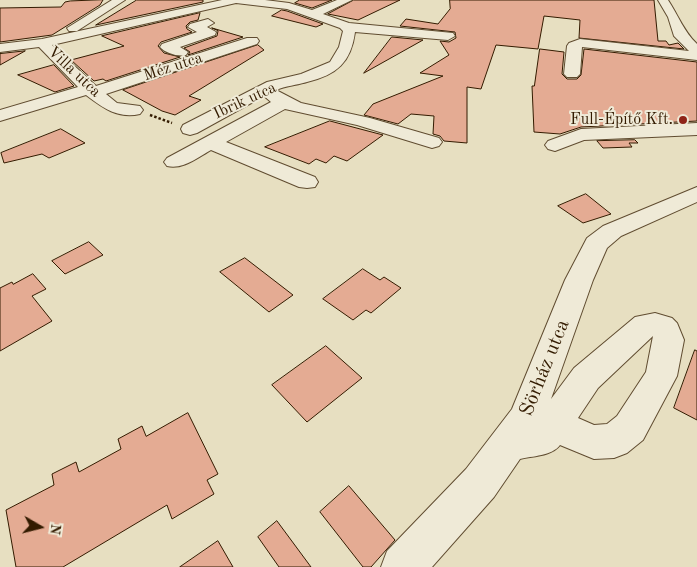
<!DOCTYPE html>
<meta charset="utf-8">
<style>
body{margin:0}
#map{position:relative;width:697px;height:567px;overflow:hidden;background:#e7dfc1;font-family:"Old Standard TT",serif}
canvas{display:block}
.north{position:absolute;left:15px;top:502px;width:50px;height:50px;-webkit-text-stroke:4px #efead7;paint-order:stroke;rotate:98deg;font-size:14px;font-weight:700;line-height:20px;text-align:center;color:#331b00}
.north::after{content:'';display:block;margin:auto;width:18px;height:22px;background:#331b00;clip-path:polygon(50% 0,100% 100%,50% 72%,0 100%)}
</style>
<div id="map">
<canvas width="697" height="567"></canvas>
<div class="north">N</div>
</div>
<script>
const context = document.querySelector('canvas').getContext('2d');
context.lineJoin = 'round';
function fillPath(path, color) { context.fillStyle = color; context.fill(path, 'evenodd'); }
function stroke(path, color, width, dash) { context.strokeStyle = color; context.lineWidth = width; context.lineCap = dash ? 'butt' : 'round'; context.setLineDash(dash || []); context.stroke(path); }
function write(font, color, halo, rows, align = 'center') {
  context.font = font + ' "Old Standard TT",serif'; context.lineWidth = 4; context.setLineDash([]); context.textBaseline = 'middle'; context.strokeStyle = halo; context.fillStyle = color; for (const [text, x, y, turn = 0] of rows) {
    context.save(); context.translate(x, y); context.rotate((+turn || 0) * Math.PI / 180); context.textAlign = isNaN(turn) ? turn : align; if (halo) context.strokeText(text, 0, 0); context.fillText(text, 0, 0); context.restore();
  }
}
const building = new Path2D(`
 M103 0 100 5 52 35 0 42V8L61 7 65 2 70 1Z
 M137 0H203V2L96 25Z
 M300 0H332L312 8 295 3Z
 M354 0H400L358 20 328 14Z
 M450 0H654L658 41H666L669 45 678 43 684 49 579 38 580 20 544 16 538 49 496 45 481 89 467 87V143L444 141 440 136 433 134 434 116 411 114 398 124 364 115 373 104 443 76 420 73 449 55 440 41 449 42 456 38 455 32 400 26 406 19 438 24 450 9Z
 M282 10 287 11 323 24 316 27 272 16Z
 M200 13 198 20 190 22 186 26 187 29 192 32 161 42 158 46 164 53 180 57 106 81 103 79 94 81 71 60 124 46 102 36Z
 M212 28 243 37 188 55 190 52 184 48 217 36 218 31Z
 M392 37 423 40 364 73Z
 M258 45 264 50 189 96 201 100 175 115 162 111 123 90Z
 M540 49 564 52 562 74 567 79H577L581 75 584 49 697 62V121L581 127 560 134 534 132 532 86H534Z
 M25 51 0 65V54Z
 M54 65 74 86 55 92 18 75Z
 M330 121 383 135 347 161 334 156 326 163 316 159 309 164 265 147Z
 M61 129 85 143 49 158 42 154 4 163 1 153Z
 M635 140 638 143H629L632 147 603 148 597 141Z
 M586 194 611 214 583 223 558 206Z
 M89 242 103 255 65 274 52 261Z
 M245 258 293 295 269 312 220 272Z
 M363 269 380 280 384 277 401 288 371 313 366 310 353 320 323 299Z
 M33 274 46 289 32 296 52 321 0 351V288L12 282 13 284Z
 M326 346 362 378 307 422 272 385Z
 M695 350 697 351V420L674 408Z
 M188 413 218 474 207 480 214 494 172 519 167 505 63 567H16L6 510 54 485 52 474 76 462 79 472 121 449 118 439 142 426 146 436Z
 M349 486 395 540 371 567H363L320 512Z
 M277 521 311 567H279L258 537Z
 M218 541 233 567H180Z`);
fillPath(building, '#e4ab93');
stroke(building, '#331b00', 1);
const minor = new Path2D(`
 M112 0H125L77 31H69L67 28Z
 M222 0H265L289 3 312 10 337 0H352L323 14 349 23 453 33 455 36 448 40 355 32C351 62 337 75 307 82 297 85 285 86 276 90L301 103 370 118 439 138 442 142 439 146 432 148 357 125 285 109 226 142 315 177 318 182 315 187 307 188 299 187 211 150C198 157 183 170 167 166L164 162 167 158 271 102 264 96 197 133 190 135 183 133 181 129 183 125 267 82 301 74 330 62 339 47 343 31 340 28 287 9 236 3 52 45 96 86 247 38H257L259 41 257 44 106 94 117 103 140 106 143 110 140 114C118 119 103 108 86 95L0 121V110L78 87 39 47 0 52V44L42 39Z
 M658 0H668C678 15 684 32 697 44V60L582 47 580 74 577 77H567L564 74 567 46 569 43 580 39 689 51 674 36 668 17Z
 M208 19 214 23 207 27 216 32 215 35 180 47 188 52 186 55C178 57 165 53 160 47L162 44 197 32 188 27 190 24Z
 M697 123V135L584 140 555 151 548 149 545 145 548 141 581 129Z
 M697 187V202L621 236 607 248 593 280 551 399 574 368 635 317 655 313 672 318 677 323 684 340 677 376 643 440 627 453 614 458 594 459 560 445C552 456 532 456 520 459L494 497 432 567H381L387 551 466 469 512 409 565 280 587 238 603 226ZM653 336 646 372 617 416 607 424 594 425 578 418 598 388Z`);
stroke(minor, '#604c30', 2);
stroke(new Path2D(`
 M150 115 172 123`), '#331b00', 2.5, [2.5, 2]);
fillPath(minor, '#efead7');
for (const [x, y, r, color] of [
 [683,120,5,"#8f2418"]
]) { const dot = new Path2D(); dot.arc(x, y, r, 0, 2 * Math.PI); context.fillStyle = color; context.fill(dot); stroke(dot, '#efead7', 2); }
write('16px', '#331b00', '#efead7', [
 ["Méz utca",173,67,-18],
 ["Villa utca",74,72,43],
 ["Ibrik utca",245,101,-25]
]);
write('16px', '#331b00', '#efead7', [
 ["Full-Építő Kft.",673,120]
], 'right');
write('20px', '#331b00', '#efead7', [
 ["Sörház utca",545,368,-68]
]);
</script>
